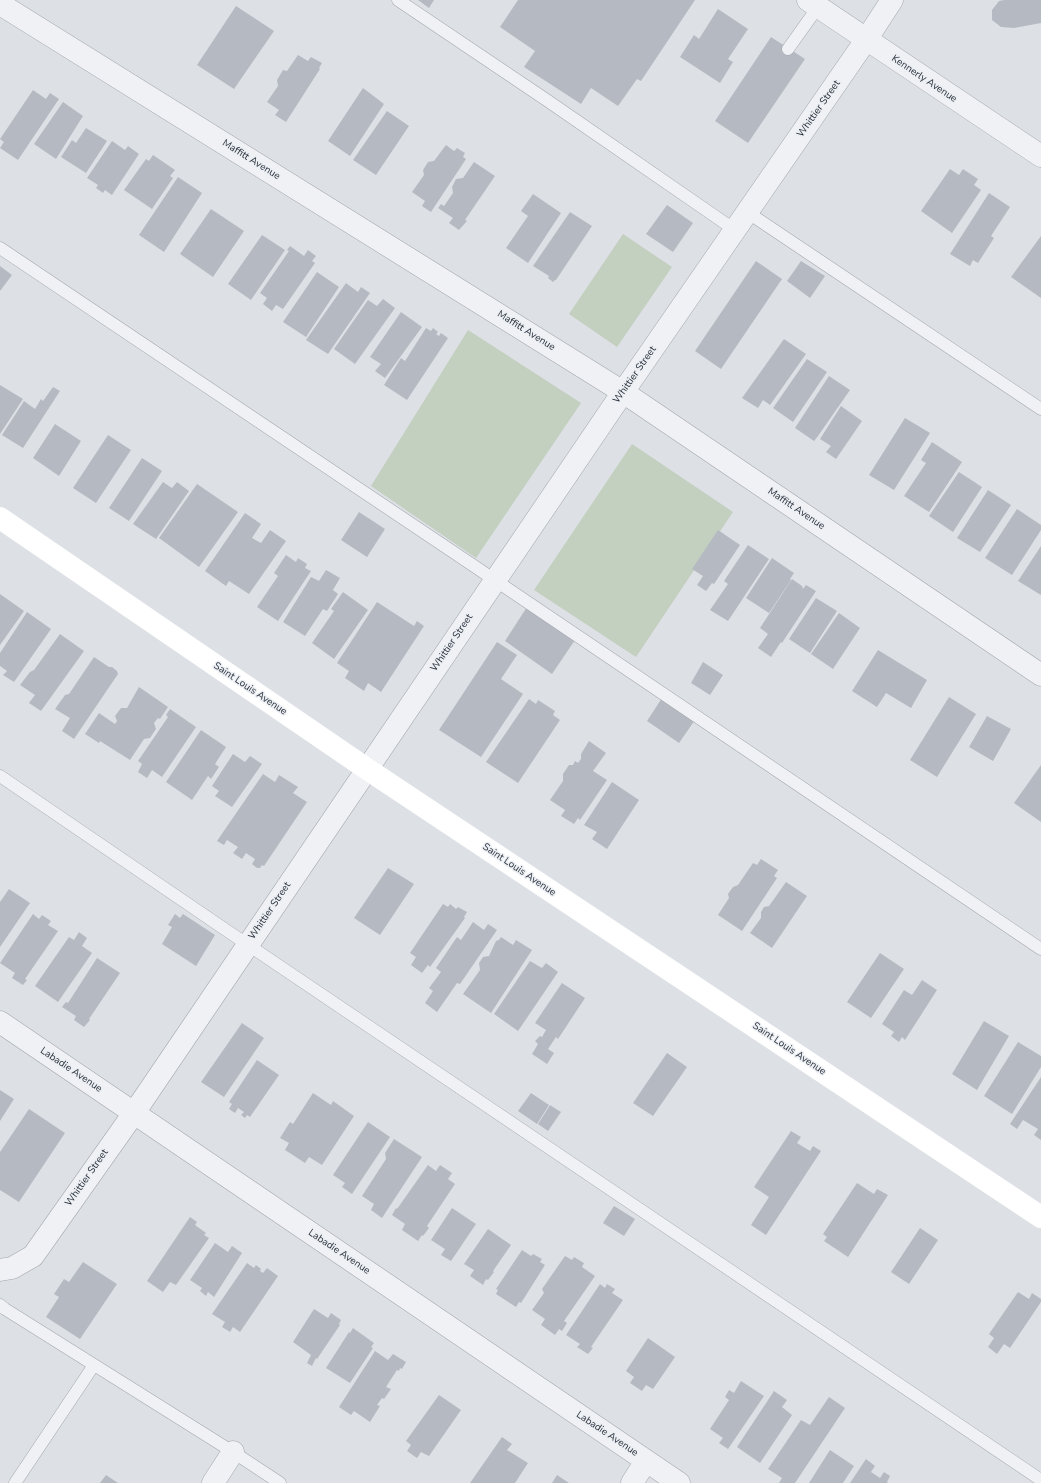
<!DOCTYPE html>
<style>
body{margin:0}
canvas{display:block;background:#dde0e5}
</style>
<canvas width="1041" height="1483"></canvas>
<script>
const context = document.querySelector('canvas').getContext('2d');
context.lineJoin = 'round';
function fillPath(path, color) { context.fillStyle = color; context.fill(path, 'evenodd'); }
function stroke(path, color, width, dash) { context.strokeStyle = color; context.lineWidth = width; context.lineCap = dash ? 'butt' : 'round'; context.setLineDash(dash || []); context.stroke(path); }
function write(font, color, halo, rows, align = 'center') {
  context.font = font + ' "Nunito Sans",sans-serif'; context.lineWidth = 3; context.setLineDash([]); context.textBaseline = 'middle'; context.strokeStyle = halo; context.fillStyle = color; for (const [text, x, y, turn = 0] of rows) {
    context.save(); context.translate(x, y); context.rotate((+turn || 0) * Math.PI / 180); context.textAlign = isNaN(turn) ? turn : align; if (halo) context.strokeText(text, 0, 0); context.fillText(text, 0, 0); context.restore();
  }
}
fillPath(new Path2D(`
 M623 234 672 267 617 347 569 314Z
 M468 330 581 403 476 558 371 486Z
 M632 444 733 512 636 657 534 590Z`), '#c3cfbf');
fillPath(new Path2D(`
 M418 0H434L429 8Z
 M518 0H695L641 81 637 79 618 106 591 88 581 104 524 67 535 51 500 27Z
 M1004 0H1041V23L1014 28 1001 27 992 20V10L999 1Z
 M236 6 274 31 234 89 197 65Z
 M718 9 748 29 728 59 733 62 720 83 680 57 694 35 699 39Z
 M771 37 805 59 748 143 715 121Z
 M298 55 308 61 311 57 322 63 319 68 320 69 286 122 275 115 279 110 267 102 278 86 277 80 283 70 287 71Z
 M363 88 384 104 350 156 328 141Z
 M33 90 46 99 50 93 59 99 18 160 0 148 4 142 0 139Z
 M63 102 83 116 56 159 34 144Z
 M387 111 409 126 376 175 353 160Z
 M86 128 107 141 86 173 61 157 72 140 76 143Z
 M112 141 125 150 128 146 139 154 112 195 105 190 103 193 96 188 98 185 87 178Z
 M446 145 454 151 457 148 465 153 463 157 466 159 431 212 422 206 425 201 412 192 424 175 423 170 428 162 434 161Z
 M153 155 175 170 170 176 173 178 152 209 124 190 146 159 149 161Z
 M474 162 495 176 465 220 467 221 459 230 449 223 453 218 438 208 441 204 444 206 453 193 452 187 456 179 463 178Z
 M950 169 959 175 963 169 978 179 974 185 981 190 952 233 921 211Z
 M178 177 202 193 164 252 139 235Z
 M989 193 1010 207 991 236 994 238 978 263 973 260 970 266 950 254Z
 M533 194 561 213 528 263 506 248 528 216 521 211Z
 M667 205 693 223 673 252 646 234Z
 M211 209 244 231 213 277 180 254Z
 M570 212 592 226 556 280H555L553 282 548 278 549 276 533 266Z
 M262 235 285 250 251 300 228 284Z
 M1041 236V298L1011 277Z
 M290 246 304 256 308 250 316 256 312 261 315 263 283 309 276 305 272 311 263 304 267 298 260 293 289 251 287 250Z
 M756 261 782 279 721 369 695 351Z
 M801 261 825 276 810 298 787 281Z
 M0 266 12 275 0 291Z
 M317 272 339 287 306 337 283 322Z
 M346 283 358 292 361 287 370 293 328 354 306 340Z
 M383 299 395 308 355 364 334 349 368 300 377 306Z
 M401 312 422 327 385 378 375 371 381 364 370 357Z
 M426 328 431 331 433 328 438 332 436 334 439 336 441 333 448 338 407 400 384 385 401 358 405 361Z
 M784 339 806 354 770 405 763 400 758 408 742 398Z
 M807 359 827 372 793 422 773 408Z
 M829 376 850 390 818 436 814 441 795 428Z
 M0 385 23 399 0 434Z
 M53 387 60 391 23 448 2 435 24 401 35 409 41 399 43 401Z
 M841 406 862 421 836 459 826 452 831 446 820 439Z
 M905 418 930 433 894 490 869 475Z
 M55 424 81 441 59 476 33 458Z
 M108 435 131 450 96 503 73 488Z
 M932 442 962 462 929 512 904 496 926 463 921 460Z
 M142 458 162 471 129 521 109 508Z
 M959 472 982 487 953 532 929 516Z
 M163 482 172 488 177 482 189 491 156 539 133 524Z
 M197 484 238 512 199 567 159 538Z
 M988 490 1011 505 980 552 957 538Z
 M1017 509 1041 525V530L1012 575 985 558Z
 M359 512 385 529 367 557 341 540Z
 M245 513 261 524 252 538 261 543 270 530 286 541 249 594 229 581 226 586 205 571Z
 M718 530 740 545 714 584 712 583 706 591 697 585 703 576 692 569Z
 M748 545 769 559 728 621 710 610 728 584 724 581Z
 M1041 546V595L1018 581Z
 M286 555 296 562 298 558 307 564 305 568 311 571 278 621 257 607 278 576 274 573Z
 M772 558 794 573 790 579 791 580 769 613 746 598Z
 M326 570 340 578 333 590 338 594 327 611 323 609 305 636 283 622 311 577 319 581Z
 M792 579 802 586 803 589 806 585 816 591 782 643 781 642 771 657 758 648 768 634 760 628Z
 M343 592 368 610 334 659 312 643 334 611 331 609Z
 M0 594 24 611 0 645Z
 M816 598 837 611 810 653 789 639Z
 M377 602 414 626 417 621 424 626 381 692 368 683 364 691 345 678 349 671 337 663Z
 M527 607 575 640 552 674 505 641Z
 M27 612 51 629 14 682 3 675 7 671 0 666V653Z
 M839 613 860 628 833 669 811 654Z
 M60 634 84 651 41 711 29 703 35 695 20 685 30 672 34 670Z
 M497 642 517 655 501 679 523 694 481 757 439 730Z
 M878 650 927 680 911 708 886 693 877 707 852 691Z
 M94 657 109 667H112L117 671 118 674 74 739 62 731 70 718 55 709 65 695 69 694Z
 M703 662 723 675 710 695 691 683Z
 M139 687 168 707 160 719 158 718 154 723 156 729 150 738 144 739 130 760 100 741 99 743 85 734 99 713 115 724 117 721 115 716 121 708H127Z
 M949 697 976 714 937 777 910 760Z
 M662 698 695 720 679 743 647 721Z
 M529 699 536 704 538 700 555 711 553 715 560 720 518 783 486 762Z
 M170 709 196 727 162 777 152 770 147 778 138 772 142 764 138 761 168 717 166 715Z
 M987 716 1011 729 993 761 969 747Z
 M201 730 226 747 215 764 219 767 211 779 208 776 192 800 166 782Z
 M589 741 606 753 593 771 607 780 580 820 578 818 574 824 561 816 565 810 550 800 563 781V774L569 765H573L575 761 578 763 581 759V754Z
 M233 754 245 762 250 756 262 764 232 807 215 796 219 791 212 786Z
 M1041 765V822L1014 803Z
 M263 774 275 782 279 775 298 787 293 793 307 802 264 866 262 865 260 868H257L252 864 255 859 246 853 242 859 233 853 238 847 227 840 224 845 217 841Z
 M612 782 639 800 607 849 592 839 597 832 584 825Z
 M761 859 778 870 774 876 777 878 742 931 718 915 729 898 728 894 733 887 738 885 753 863 757 865Z
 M388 868 414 884 380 935 354 918Z
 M786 882 807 896 772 948 750 933 761 918V912L764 907 769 906Z
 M9 889 30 903 0 947V902Z
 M443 904 448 907 450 904 456 909 458 907 467 912 464 917 465 918 430 967 428 965 422 973 411 965 416 957 410 953Z
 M33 914 39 919 42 915 51 921 48 925 58 931 25 979 27 980 23 985 12 978 15 973 0 963Z
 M175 914 180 918 183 914 215 935 196 966 162 944 172 927 168 925Z
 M473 922 484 930 488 924 497 930 460 984 457 983 437 1012 425 1003 433 991 429 988 441 972 436 968 457 937 461 940Z
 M79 932 87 938 82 946 92 953 58 1002 35 986 69 937 74 940Z
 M501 937 513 945 516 940 532 950 491 1013 463 994 480 970 479 963 483 957 489 956 496 941 499 940Z
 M880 953 904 969 871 1018 847 1002Z
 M97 958 120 973 89 1019 90 1020 84 1027 74 1020 76 1016 62 1007 66 1002 68 1003Z
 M530 961 542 968 546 963 558 972 518 1031 494 1014Z
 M922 980 937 990 905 1040 902 1037 899 1042 891 1036 894 1032 882 1024 904 990 912 995Z
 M562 983 585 998 558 1039 556 1037 548 1049 554 1053 547 1064 532 1054 538 1044 535 1041 540 1036 542 1037 546 1030 535 1023Z
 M984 1021 1009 1036 977 1090 952 1074Z
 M242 1023 264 1038 224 1097 201 1082Z
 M1018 1042 1041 1056V1067L1012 1114 984 1096Z
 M667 1053 687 1067 653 1116 633 1103Z
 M257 1060 279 1075 250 1117 247 1115 245 1118 241 1115 244 1112 238 1108 235 1113 229 1109 232 1104 229 1102Z
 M1041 1077V1140L1034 1135 1038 1129 1023 1120 1017 1129 1010 1124Z
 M0 1090 14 1099 0 1121Z
 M313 1093 331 1105 333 1101 354 1116 322 1165 309 1157 305 1163 285 1150 289 1143 280 1138 290 1122 293 1124Z
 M531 1093 549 1105 537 1124 518 1111Z
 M550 1105 561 1112 548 1131 538 1124Z
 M29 1109 65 1133 19 1202 0 1190V1152Z
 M368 1122 390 1137 352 1194 342 1187 345 1183 333 1175Z
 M791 1131 801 1137 797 1143 810 1151 813 1146 821 1151 766 1235 751 1225 769 1197 754 1187Z
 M394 1139 422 1157 382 1218 371 1210 374 1204 362 1196 386 1159 385 1153Z
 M428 1165 436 1171 440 1165 452 1173 448 1179 455 1184 427 1226 429 1228 423 1236 422 1235 418 1241 402 1230 405 1224 392 1215 396 1208 397 1209Z
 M857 1183 874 1194 877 1189 888 1195 848 1257 824 1241 827 1237 823 1234Z
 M614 1206 635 1219 624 1236 603 1223Z
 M452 1208 476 1224 451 1261 441 1255 445 1249 431 1240Z
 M190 1217 197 1222 195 1225 206 1233 204 1235 209 1238 176 1285 170 1282 163 1292 147 1281Z
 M920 1228 938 1240 909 1284 891 1272Z
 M488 1229 511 1245 493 1271 494 1272 488 1280 486 1279 483 1285 470 1276 474 1270 464 1264Z
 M215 1243 228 1252 232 1246 242 1253 214 1297 208 1292 206 1296 200 1291 202 1288 190 1280Z
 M522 1250 531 1256 533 1254 542 1259 540 1262 545 1265 521 1303 519 1302 516 1307 496 1294 498 1290 496 1289Z
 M565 1256 572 1260 574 1257 584 1263 582 1267 595 1276 564 1321 567 1323 562 1331 559 1329 555 1335 541 1325 545 1319 532 1310 544 1293 542 1289Z
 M83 1262 117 1284 80 1339 46 1317 59 1297 54 1294 64 1279 69 1282Z
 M247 1263 254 1268 256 1265 261 1269 260 1271 263 1273 267 1268 278 1276 240 1332 233 1327 230 1332 222 1327 225 1322 212 1314Z
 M600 1284 605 1288 607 1284 615 1289 612 1293 623 1300 591 1347 593 1348 588 1354 577 1347 580 1344 566 1335Z
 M1018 1292 1029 1299 1032 1293 1041 1299V1302L1010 1348 1004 1344 997 1354 988 1347 994 1338 989 1334Z
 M314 1309 328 1318 331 1313 341 1320 339 1324 340 1325 317 1359 316 1358 312 1366 307 1363 311 1355 293 1342Z
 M353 1328 374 1343 371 1347 373 1348 350 1383 326 1368 349 1332 350 1333Z
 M648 1338 675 1357 653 1389 646 1385 642 1391 630 1383 634 1377 626 1371Z
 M375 1351 388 1360 393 1354 406 1362 402 1369 400 1368 399 1371 397 1370 386 1387 391 1389 384 1399 382 1398 377 1405 380 1406 370 1422 354 1411 351 1415 339 1407Z
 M741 1381 764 1396 728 1449 719 1443 723 1438 710 1429 729 1400 725 1397 729 1390 734 1393Z
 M774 1391 787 1400 782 1407 792 1415 760 1463 737 1447Z
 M439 1395 461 1410 429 1456 421 1452 417 1458 407 1451 411 1445 406 1441Z
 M829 1397 845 1408 795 1483H779L782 1478 768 1469 801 1420 810 1425Z
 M502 1437 512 1444 507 1450 528 1463 515 1483H470Z
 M830 1450 854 1466 843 1483H809Z
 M866 1459 875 1466 871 1472 880 1478 884 1472 890 1476 887 1482 888 1483H850Z
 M106 1475 118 1483H100Z
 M557 1475 569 1483H552Z`), '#b5bac2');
const lane = new Path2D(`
 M398 0 548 101 735 230
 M788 49 818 7
 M747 212 1041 409
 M0 248 474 566 1041 949
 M0 776 226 930 1041 1480
 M0 1305 5 1309 233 1452 280 1483
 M15 1483 94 1365`);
const street = new Path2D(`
 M808 0 1041 156
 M0 4 623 392 1041 675
 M0 1022 679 1483
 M0 1270 12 1268 33 1256 134 1113 623 392 866 40 892 0
 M213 1483 233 1452
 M632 1483 646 1461`);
stroke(lane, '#a3a7ae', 13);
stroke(street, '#a3a7ae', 23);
stroke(lane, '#eff1f4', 12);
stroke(street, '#eff1f4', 22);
stroke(new Path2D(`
 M0 518 367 769 1041 1217`), '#fff', 22);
write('10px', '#282f3a', '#eceff3', [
 ["Kennerly Avenue",924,79,34],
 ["Whittier Street",819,109,-55],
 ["Maffitt Avenue",251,160,32],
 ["Maffitt Avenue",526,331,32],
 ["Whittier Street",635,375,-55],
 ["Maffitt Avenue",796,509,34],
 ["Whittier Street",452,643,-56],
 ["Saint Louis Avenue",250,689,34],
 ["Saint Louis Avenue",519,870,34],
 ["Whittier Street",270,911,-56],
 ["Saint Louis Avenue",789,1049,34],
 ["Labadie Avenue",71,1070,34],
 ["Whittier Street",87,1178,-55],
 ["Labadie Avenue",339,1252,34],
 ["Labadie Avenue",607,1434,34]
]);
</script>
